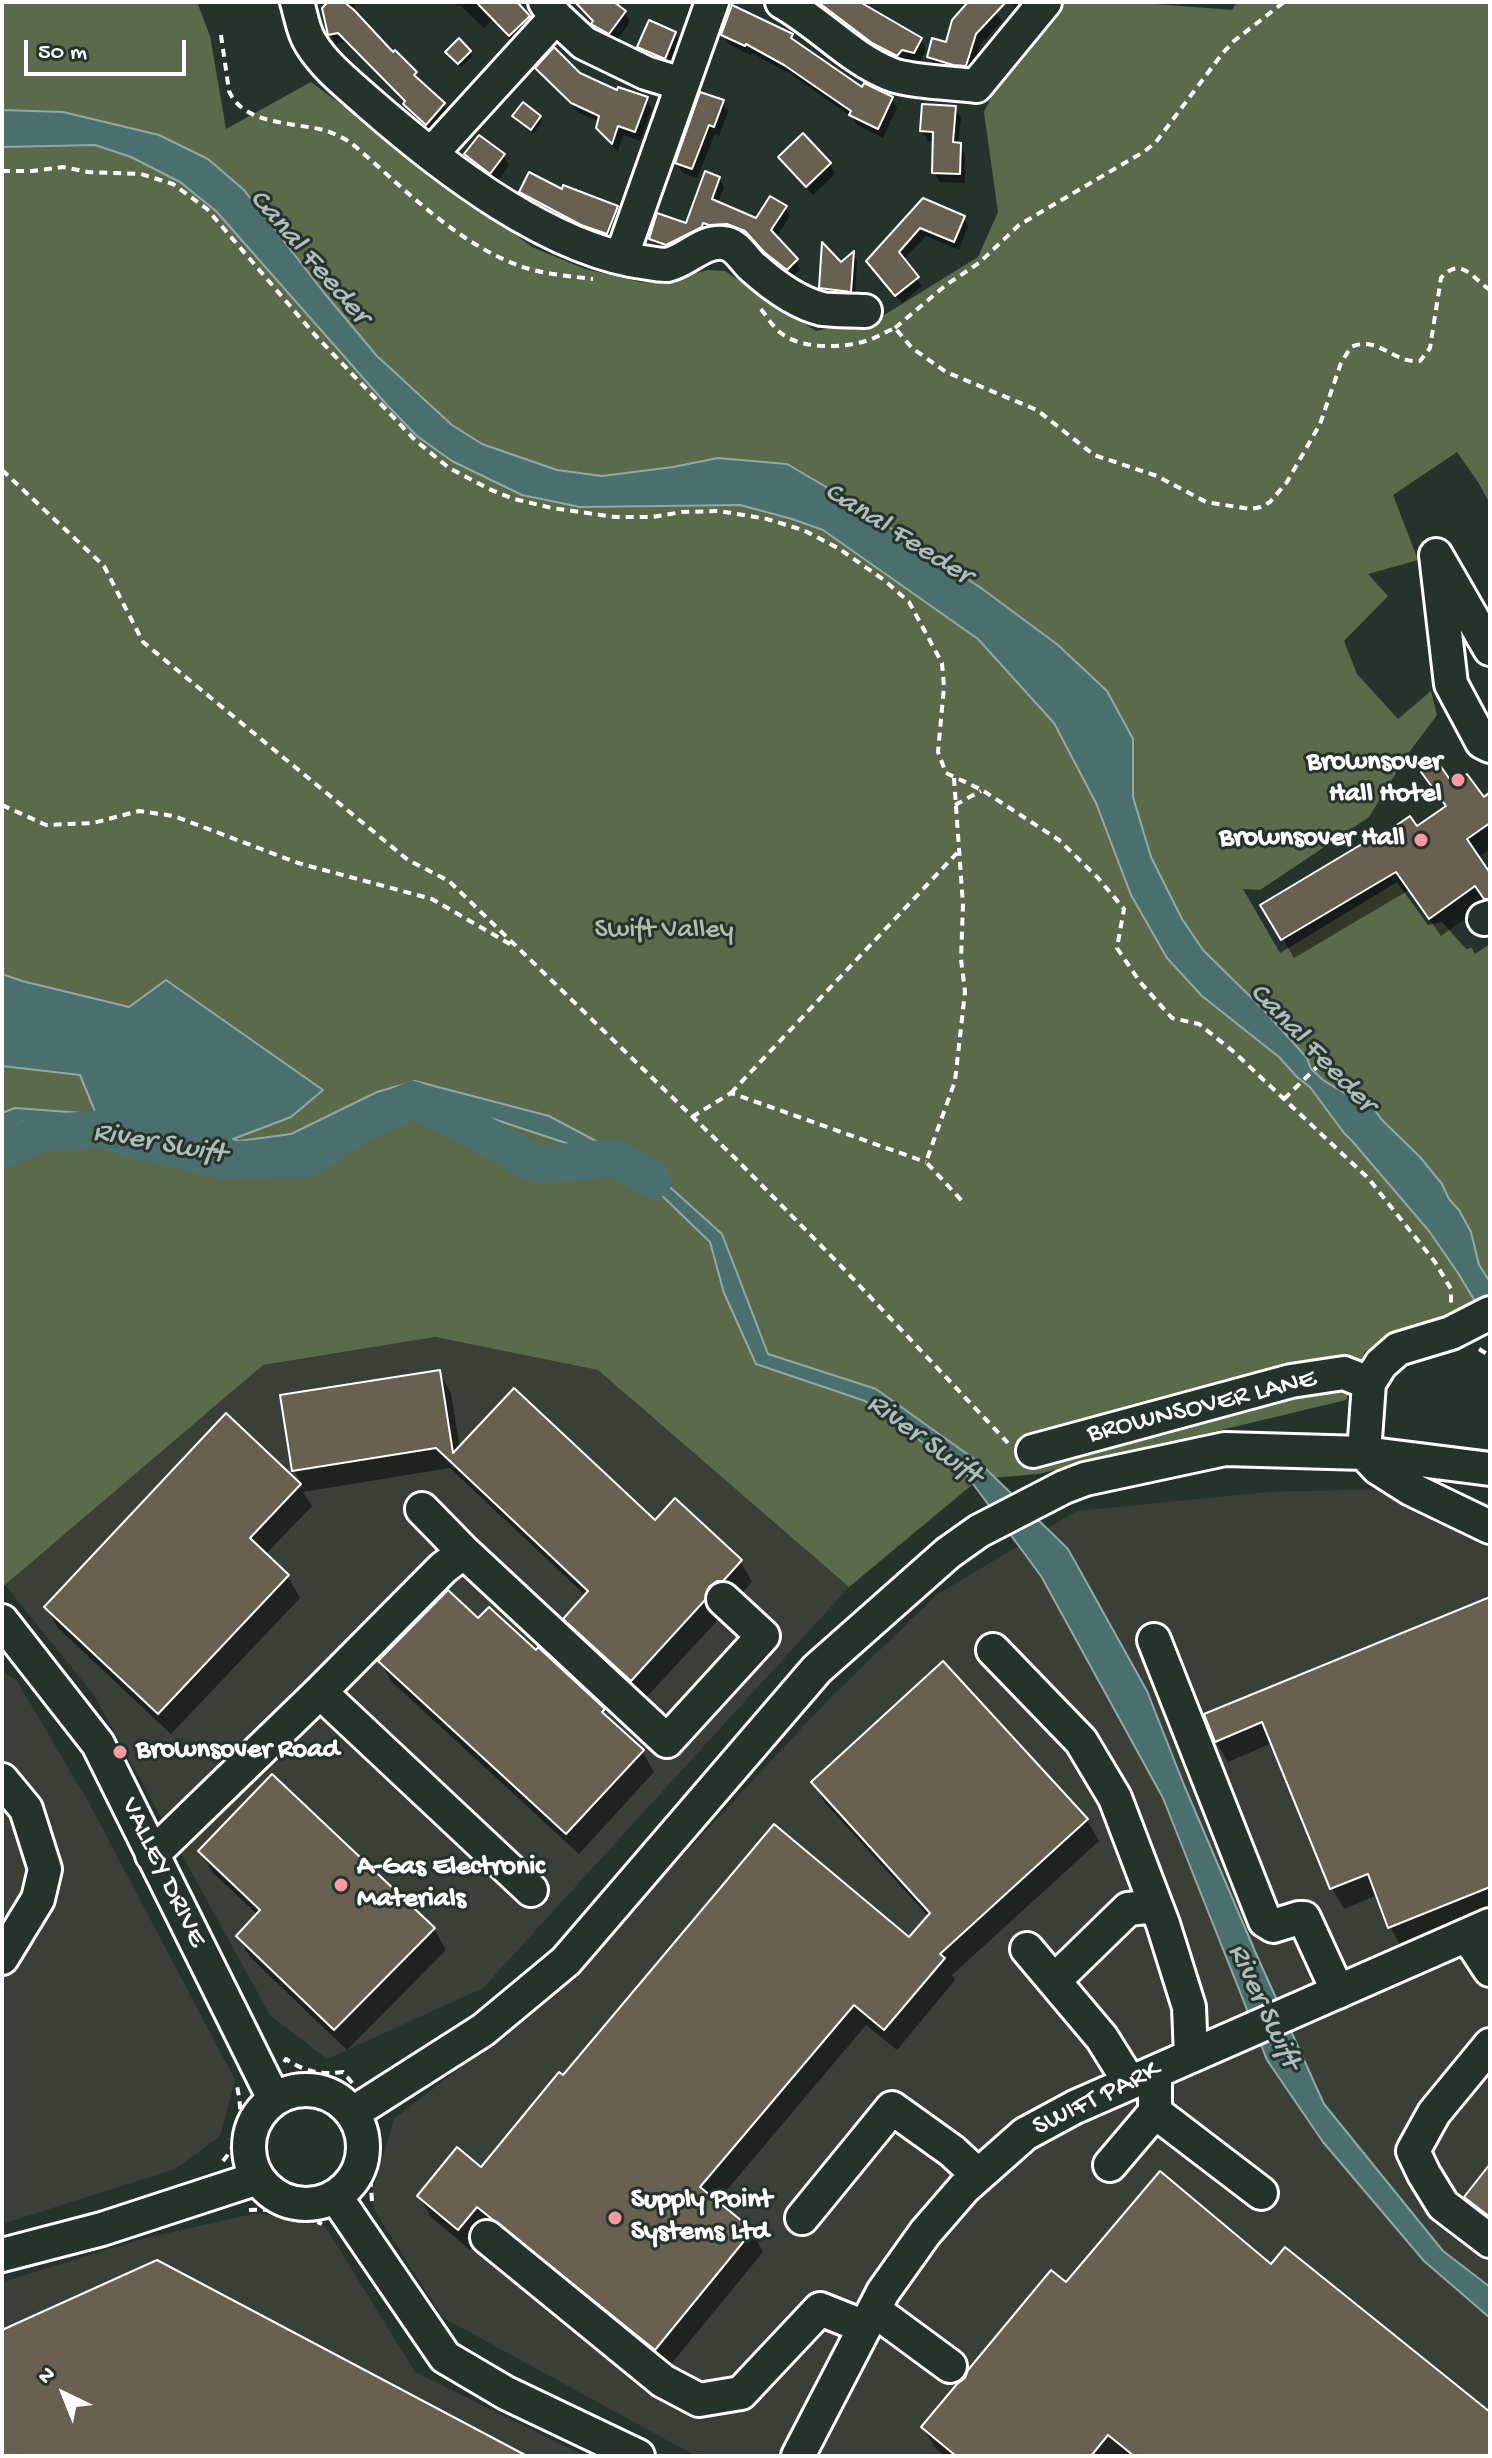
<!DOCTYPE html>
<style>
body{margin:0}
#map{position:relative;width:1492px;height:2458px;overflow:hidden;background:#26332d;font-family:"Gochi Hand",sans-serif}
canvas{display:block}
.frame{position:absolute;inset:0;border:4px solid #fff;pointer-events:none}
.north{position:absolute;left:24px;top:2354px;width:80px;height:80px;-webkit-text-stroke:6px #26332d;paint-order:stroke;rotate:317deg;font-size:22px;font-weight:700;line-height:32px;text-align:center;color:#fff}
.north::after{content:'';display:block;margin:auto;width:28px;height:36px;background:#fff;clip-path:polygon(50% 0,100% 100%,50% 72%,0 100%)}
.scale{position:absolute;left:24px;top:40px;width:162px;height:36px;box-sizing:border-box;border:4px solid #fff;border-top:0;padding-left:10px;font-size:24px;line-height:28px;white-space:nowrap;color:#fff;-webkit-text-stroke:6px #26332d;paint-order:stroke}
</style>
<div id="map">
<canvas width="1492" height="2458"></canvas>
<div class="frame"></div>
<div class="north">N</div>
<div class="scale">50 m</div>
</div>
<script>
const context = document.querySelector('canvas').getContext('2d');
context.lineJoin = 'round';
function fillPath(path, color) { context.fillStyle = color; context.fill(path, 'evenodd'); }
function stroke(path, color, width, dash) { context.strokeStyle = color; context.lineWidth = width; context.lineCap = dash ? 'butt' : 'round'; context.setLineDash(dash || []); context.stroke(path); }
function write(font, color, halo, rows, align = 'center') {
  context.font = font + ' "Gochi Hand",sans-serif'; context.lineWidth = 6; context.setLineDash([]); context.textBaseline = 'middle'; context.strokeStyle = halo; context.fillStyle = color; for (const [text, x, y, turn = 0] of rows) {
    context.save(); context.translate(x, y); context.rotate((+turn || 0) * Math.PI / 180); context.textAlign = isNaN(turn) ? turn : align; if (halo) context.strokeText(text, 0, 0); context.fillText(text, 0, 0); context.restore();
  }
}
fillPath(new Path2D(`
 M435 1337 598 1370 849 1587 483 1988 327 2059 270 2015 94 1695 5 1585 263 1365Z
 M1383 1489 1490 1503V2456H696L442 2317 375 2211 371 2197 394 2119 536 2009 647 1894 830 1698 938 1594 1077 1511 1269 1492Z
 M2 1671 17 1681 89 1803 235 2080 220 2136 175 2169 2 2224Z
 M257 2213 325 2226 415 2372 585 2456H2V2282L142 2239Z`), '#3a4038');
fillPath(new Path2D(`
 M2 2H197L210 36 226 129 311 82 532 247 585 269 640 282 658 283 708 270 725 271 816 331 881 317 978 257 998 212 984 112 996 88 1066 2H1130L1232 10 1237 2H1490V504L1478 482 1457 452 1393 495 1418 560 1368 574 1388 596 1344 641 1357 674 1398 719 1431 691 1437 715 1407 755 1369 817 1260 890 1243 889 1280 953 1397 882 1428 925 1442 922 1466 949 1472 948 1475 954 1490 944V1282L1479 1265 1471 1232 1459 1210 1449 1199 1442 1184 1420 1157 1382 1120 1369 1102 1349 1096 1323 1080 1311 1069 1307 1058 1261 1007 1203 950 1182 919 1151 857 1133 797V739L1107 691 1058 645 981 588 845 498 819 484 718 458 673 467 603 476 557 470 482 444 465 436C412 394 366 345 323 292 282 240 250 182 190 150L386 381 502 470 773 490 1042 668 1168 923 1441 1218 1483 1304 1443 1325 1365 1351 1346 1400 1038 1474 979 1479 849 1587 598 1370 435 1337 263 1365 5 1585 2 1583Z`), '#5c6a4c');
const water = new Path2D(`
 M2 110 63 112 159 135 208 159 244 190 325 294 377 356 452 425 482 444 557 470 602 476 673 467 718 458 787 464 845 498 981 588 1058 645 1107 691 1133 739V797L1151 857 1182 919 1203 950 1261 1007 1307 1058 1311 1069 1323 1080 1349 1096 1369 1102 1382 1120 1420 1157 1442 1184 1449 1199 1459 1210 1471 1232 1479 1265 1490 1282V1326L1458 1273 1429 1231 1353 1142 1344 1133 1310 1087 1297 1077 1279 1057 1202 996 1167 958 1131 895 1096 803 1054 723 978 639 823 530 792 519 740 505 580 507 522 495 452 461 417 436 387 405 216 211 180 182 131 157 95 145 2 147Z
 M2 974 22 981 129 1007 166 980 323 1090 291 1117 233 1139 239 1141 291 1134 377 1092 415 1081 549 1116 652 1171 722 1234 768 1354 876 1389 981 1464 1068 1549 1147 1691 1184 1785 1257 1956 1324 2104 1443 2251 1490 2287V2318L1424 2261 1323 2142 1267 2060 1163 1798 1041 1576 965 1473 865 1401 756 1364 724 1293 710 1242 657 1191 599 1154 424 1096 399 1101 296 1150 231 1155 131 1131 126 1138 102 1129 98 1121H25L2 1131V1113L15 1108 96 1114 80 1075 2 1066Z`);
fillPath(water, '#4a6f6d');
stroke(water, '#92a9a7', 2);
fillPath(new Path2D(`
 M330 2H356L352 11 393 55 415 73 420 84 444 105 449 115 432 134 411 115 406 104 345 42 338 43 337 46 327 29Z
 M453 2H514L528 17 534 27 515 45 492 20 484 28 460 5 458 6Z
 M576 2H610L625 13 630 22 615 43 599 33 594 23Z
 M824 2H859L920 39 926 49 920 62 908 59 904 66 892 60 829 14 823 4Z
 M971 2H987L1002 21 981 44 971 75 935 67 929 57 947 44Z
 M1011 2H1022L1015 9Z
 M675 33 680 43 670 68 645 57 639 47Z
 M723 34 792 36 796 44 863 90 892 98 897 108 883 138 857 125 852 117 792 75 752 53 750 55 729 44Z
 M470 52 472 56 461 67 450 57Z
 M538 68 646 99 652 109 640 141 623 135 618 152 604 138 598 127 600 122 579 113 544 78Z
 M722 102 728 112 719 136 715 134 697 178 683 173 677 163Z
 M955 108 961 118 958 145 965 154V183L940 182 934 172 935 141H928L922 131Z
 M514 116 540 117 542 121 534 133Z
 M480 137 504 156 509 166 497 182 472 164 467 154Z
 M780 157 830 164 835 174 813 195 786 167Z
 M719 178 724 187 718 203 757 220 785 208 790 216 776 238 801 269 792 277 748 238 733 233 673 253 656 248 651 239 687 225Z
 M563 191 617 208 622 217 612 242 588 234 527 201 521 192Z
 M923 201 963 217 968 226 959 250 926 236 903 260 922 286 902 303 874 269Z
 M853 254 857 260 855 298 826 295 821 288 841 264Z
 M1424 772 1483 800 1490 795V849L1477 858 1490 876V907L1487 903 1441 936 1409 890 1294 958 1263 905 1369 847 1416 829 1447 808Z
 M439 1372 451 1393 460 1449 655 1523 740 1561 752 1582 735 1601 720 1608 716 1622 643 1701 578 1640 566 1619 586 1596 450 1468 303 1492 312 1506 265 1555 288 1577 300 1598 171 1734 58 1628 46 1607 227 1416 304 1490 294 1470Z
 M1490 1599V1913L1402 1948 1390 1927 1378 1895 1344 1909 1332 1888 1272 1743 1228 1762 1216 1741Z
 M478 1621 603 1710 609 1720 642 1751 654 1772 579 1854 392 1682 380 1661Z
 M813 1782 1087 1820 1099 1841 952 1975 955 1980 897 2050 866 2025 716 2203 751 2231 763 2252 667 2369 490 2226 470 2250 431 2217 419 2196 481 2170 563 2078 909 1940 929 1917 825 1803Z
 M201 1852 434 1929 446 1950 347 2050 250 1957 238 1936 258 1915 213 1873Z
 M1490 2167V2227L1478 2218 1466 2197Z
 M1066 2285 1490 2414V2456H945L935 2448 923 2427Z`), '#0007');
stroke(new Path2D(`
 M2 1149 42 1134 102 1129 126 1138 221 1160 307 1159 357 1126 413 1100 471 1128 538 1165 615 1158 653 1180`), '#4a6f6d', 38);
const building = new Path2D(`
 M328 2H344L354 10 393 52 395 50 417 72 414 75 445 103 426 125 403 104 405 101 338 33 328 35 322 8Z
 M476 2H517L530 16 509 36Z
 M575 2H614L626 11 609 34 591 24 593 21Z
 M818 2H860L922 38 914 53 902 50 897 56 872 43Z
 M968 2H1006L976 34 966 66 953 65 927 57 932 38 946 42 952 20Z
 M732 5 793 34 791 38 862 87 864 83 893 97 878 129 849 115 851 111 784 65 746 44 745 46 721 35Z
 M649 20 676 32 665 59 637 47Z
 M459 38 471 51 458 64 445 52Z
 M554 47 580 73 617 90 618 87 648 97 635 132 618 126 612 144 596 128 599 116 571 103 535 68Z
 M700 92 724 100 714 127 709 125 692 169 675 163Z
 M523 102 541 116 531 130 512 116Z
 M922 104 956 106 953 142 961 143 960 174 932 173 933 132 920 131Z
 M803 133 831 163 806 187 778 157Z
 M479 135 505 154 490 174 464 154Z
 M705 171 720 177 712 199 756 218 770 196 787 206 771 230 798 259 787 270 764 252 745 231 727 224 709 225 703 223 702 227 666 245 649 239 657 213 686 223Z
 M529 172 562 189 563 185 618 206 607 234 581 225 519 192Z
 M923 198 965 216 954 242 920 228 899 252 919 277 895 296 866 261Z
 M822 242 841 262 854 251 851 292 819 288Z
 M1437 761 1453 784 1467 774 1484 797 1490 792V823L1467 839 1490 873V899H1484L1475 886 1429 919 1396 872 1281 940 1260 905 1367 841 1369 844 1410 816 1417 826 1446 806 1421 772Z
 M440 1370 453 1453 514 1388 655 1520 675 1498 742 1560 723 1581H717L709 1587 705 1600 631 1681 563 1619 588 1591 436 1448 292 1471 280 1395Z
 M226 1413 301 1484 250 1538 289 1575 158 1714 44 1607Z
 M448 1590 478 1618 489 1607 536 1650 538 1647 605 1709 602 1712 644 1750 566 1834 378 1661Z
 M1490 1597V1887L1388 1928 1368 1874 1330 1889 1262 1722 1215 1742 1204 1714Z
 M943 1661 1088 1819 940 1954 945 1958 884 2030 854 2005 700 2187 753 2230 655 2350 477 2207 458 2230 417 2196 457 2147 481 2167 559 2072 563 2075 774 1824 909 1937 930 1913 811 1782Z
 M272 1774 435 1928 334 2030 236 1936 260 1910 198 1851Z
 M1490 2164V2217L1464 2197Z
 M1160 2171 1271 2264 1285 2247 1490 2412V2456H1134L1108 2435 1091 2456H956L921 2427 957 2384 965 2378 968 2370 1051 2270 1066 2282Z
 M157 2260 527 2456H2V2330Z`);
fillPath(building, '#686051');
stroke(building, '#fff', 2);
const minor = new Path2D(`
 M297 2C301 15 303 31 310 42 324 66 349 85 369 103 442 167 551 252 649 263 654 264 662 265 667 265 687 261 701 241 723 243 738 244 744 261 755 269 773 285 798 303 822 309 836 311 851 310 865 311
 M545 2 556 17 584 43 646 73 682 84
 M782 2C820 23 851 59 890 74 909 82 954 83 976 86L1045 2
 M432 153 556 17
 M621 258 712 2
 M1490 649 1436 555 1451 684 1482 742 1490 746
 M1484 919 1490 917
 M1033 1451 1291 1381 1344 1373 1369 1383
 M1364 1453 1369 1383 1381 1364 1398 1349 1451 1333 1490 1313
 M1364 1453 1378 1468 1411 1489 1490 1527
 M422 1509 464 1552
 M2 1621 98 1744 274 2099
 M1154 1640 1265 1921 1273 1926 1299 1918H1304L1338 1992
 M993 1650 1081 1741 1115 1798 1163 1924 1189 2007 1191 2056
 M320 1692 531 1890
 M2 1780 26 1809 45 1869 38 1899 2 1958
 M152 1855 320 1692 443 1568 464 1552 667 1741 763 1636 723 1599
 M1467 1935 1490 1970
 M1027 1949 1102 2038 1130 2083
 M1054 1981 1128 1909 1156 1906
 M1490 2045 1434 2113 1413 2151 1424 2174 1443 2205 1490 2241
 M1155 2072V2112L1261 2193
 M249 2147a57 57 0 1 1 114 0a57 57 0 1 1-114 0Z
 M353 2113 483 2030 566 1961 817 1669 948 1553 979 1531 1064 1487 1085 1479 1225 1449 1364 1453 1490 1469
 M1110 2165 1155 2112
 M336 2197 445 2357 506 2393 638 2456
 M802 2218 892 2108 952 2151 978 2175
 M487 2237 663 2381 699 2400 741 2393 820 2309 865 2327
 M2 2255 102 2229 258 2178
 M874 2310 950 2366
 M798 2456 883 2292 925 2233 964 2188 1025 2134 1075 2107 1490 1925`);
stroke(minor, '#fff', 38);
stroke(new Path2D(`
 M221 35 229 91C244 126 296 122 327 131 335 134 343 138 350 142 402 186 454 242 520 266 542 274 569 276 593 279
 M2 171H32L63 167 88 172 141 174 173 184 207 209 315 335 415 440 449 468 489 489 514 499 552 508 615 517H652L682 512 719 511 767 519 803 530 838 548 884 580 909 602 942 663 944 687 938 752 946 773 982 790 1059 840 1098 878 1124 909 1117 948 1140 982 1172 1018 1199 1024 1234 1052 1368 1178 1435 1262 1451 1289V1304
 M761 309C767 317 773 327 781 333 802 350 842 348 866 341 876 338 885 332 895 328L912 348 946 372 1037 410 1094 455 1157 476 1206 502 1250 509 1261 507 1270 502 1287 482 1320 424 1341 363 1351 347C1379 335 1393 364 1420 361L1430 348 1441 278C1461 255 1473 279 1490 290
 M895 328 946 285 979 263 1019 225 1145 151 1156 142 1222 54 1234 41 1284 2
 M2 470 104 566 143 642 408 860 449 881 736 1159 842 1267 1008 1443
 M954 778 963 905 961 959 965 992 955 1081 926 1162 963 1202
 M2 805 46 825 93 823 139 811 174 816 298 863 432 899 515 947
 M955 805 981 791
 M731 1093 957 853
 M1284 1099 1322 1062
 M692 1117 731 1093 926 1162
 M1479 1349 1490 1356
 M284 2062 286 2059C305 2072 321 2075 343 2072L353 2084
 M223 2161C242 2138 243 2114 237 2086
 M372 2201C370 2176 368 2155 376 2131
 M249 2210C275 2208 299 2215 322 2224`), '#fff', 4, [8, 6]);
stroke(minor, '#26332d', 32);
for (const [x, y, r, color] of [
 [1458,780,8,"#ff9aa2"],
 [1421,840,8,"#ff9aa2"],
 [120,1752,8,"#ff9aa2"],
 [341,1885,8,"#ff9aa2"],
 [615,2218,8,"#ff9aa2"]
]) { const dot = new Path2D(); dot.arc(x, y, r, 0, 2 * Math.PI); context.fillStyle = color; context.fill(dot); stroke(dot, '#26332d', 3); }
write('bold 28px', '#fff', '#26332d', [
 ["Brownsover",1442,764,"right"],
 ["Hall Hotel",1442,796,"right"],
 ["Brownsover Hall",1405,840,"right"],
 ["Brownsover Road",136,1752],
 ["A-Gas Electronic",357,1869],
 ["Materials",357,1901],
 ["Supply Point",631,2202],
 ["Systems Ltd",631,2234]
], 'left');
write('28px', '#b6bcae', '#26332d', [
 ["Swift Valley",664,932]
]);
write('28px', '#fff', '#26332d', [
 ["BROWNSOVER LANE",1202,1408,-14],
 ["VALLEY DRIVE",162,1873,64],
 ["SWIFT PARK",1097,2100,-26]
]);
write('italic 30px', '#aebebd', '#26332d', [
 ["Canal Feeder",308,258,49],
 ["Canal Feeder",897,535,32],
 ["Canal Feeder",1311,1049,46],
 ["River Swift",159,1145,10],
 ["River Swift",923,1441,36],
 ["River Swift",1262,2007,65]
]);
</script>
